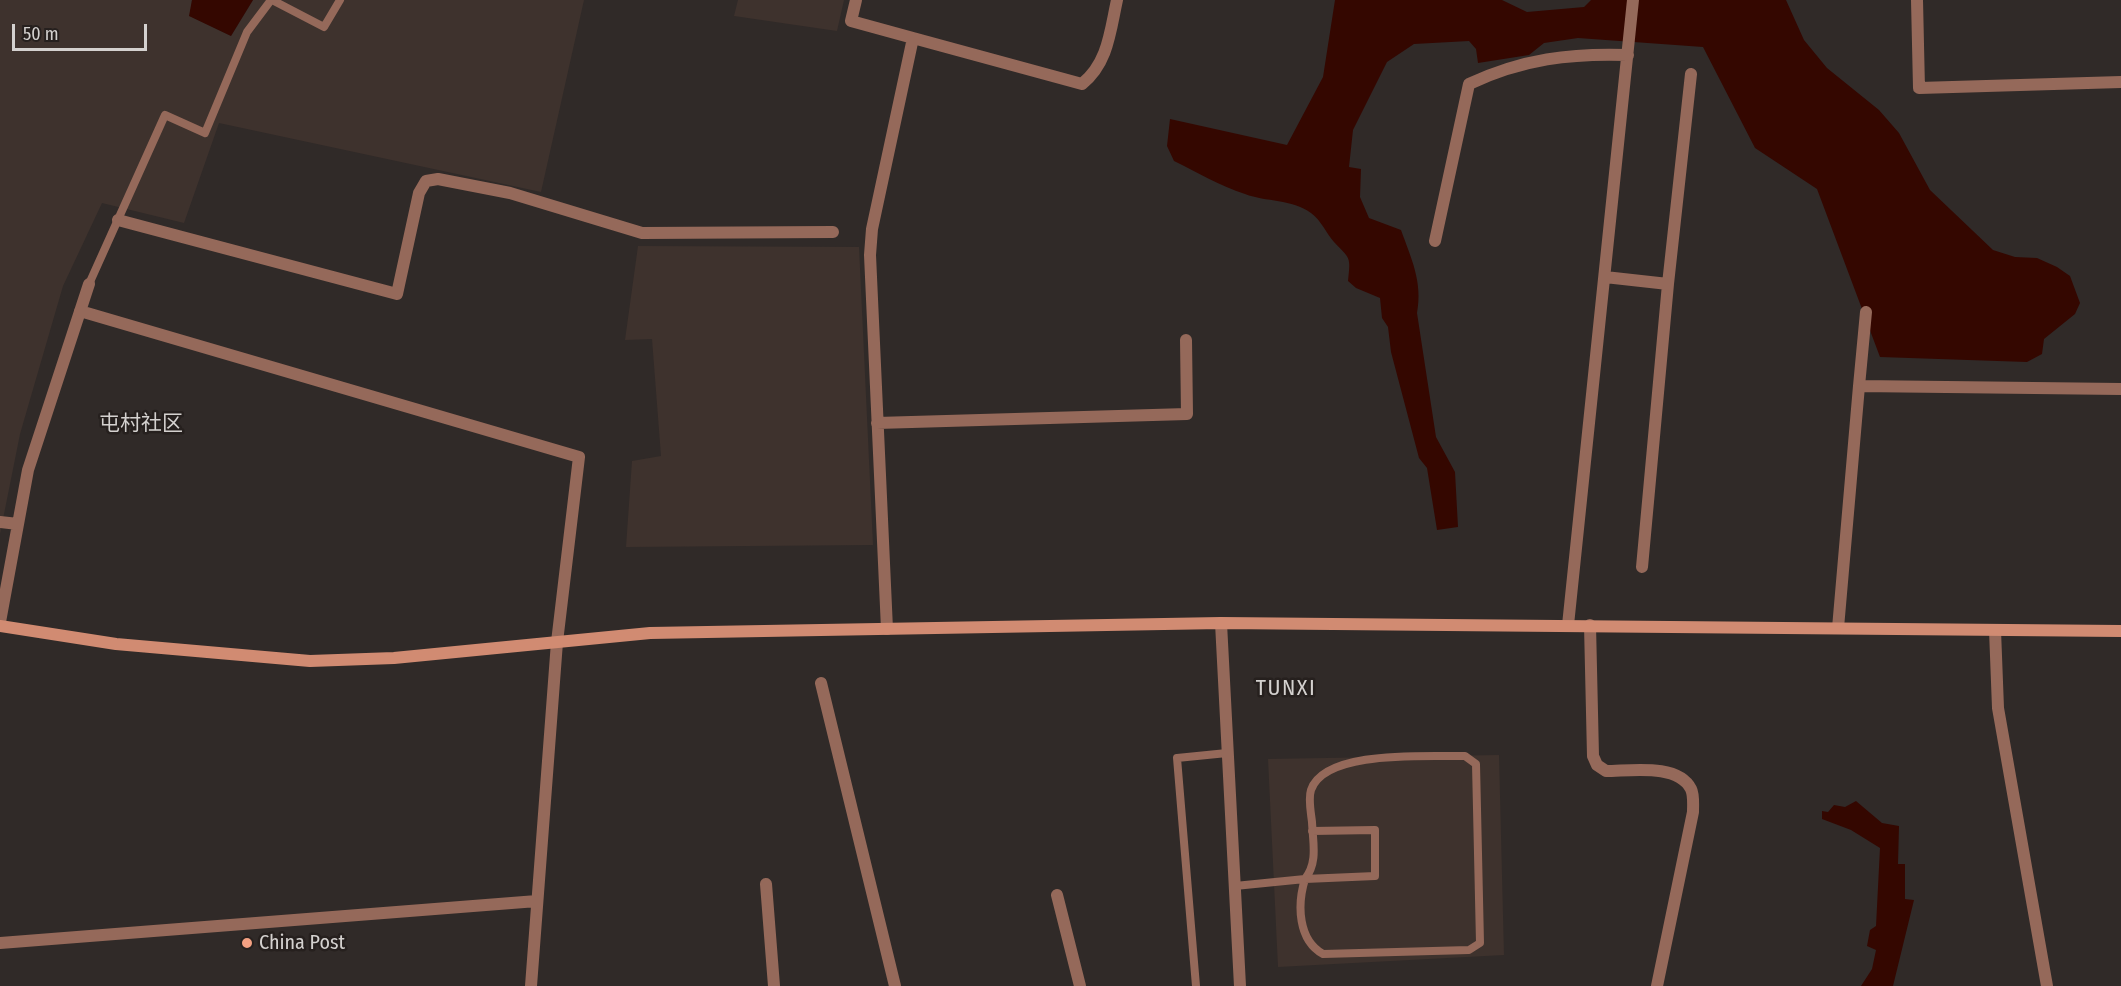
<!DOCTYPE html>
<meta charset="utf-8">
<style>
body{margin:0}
#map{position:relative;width:2121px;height:986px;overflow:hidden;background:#302a28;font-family:"Fira Sans Condensed",sans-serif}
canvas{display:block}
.scale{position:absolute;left:12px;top:24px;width:135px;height:27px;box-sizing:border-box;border:3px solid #d4d1cf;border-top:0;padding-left:8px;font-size:18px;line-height:21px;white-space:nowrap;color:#d4d1cf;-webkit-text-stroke:4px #26201e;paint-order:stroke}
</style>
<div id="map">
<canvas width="2121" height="986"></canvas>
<div class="scale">50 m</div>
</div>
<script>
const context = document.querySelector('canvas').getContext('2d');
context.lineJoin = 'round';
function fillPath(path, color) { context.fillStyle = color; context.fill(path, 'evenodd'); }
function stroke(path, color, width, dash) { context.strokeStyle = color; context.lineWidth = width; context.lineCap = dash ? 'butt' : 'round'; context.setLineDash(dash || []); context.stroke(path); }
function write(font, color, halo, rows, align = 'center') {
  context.font = font + ' "Fira Sans Condensed","Noto Sans SC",sans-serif'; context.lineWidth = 5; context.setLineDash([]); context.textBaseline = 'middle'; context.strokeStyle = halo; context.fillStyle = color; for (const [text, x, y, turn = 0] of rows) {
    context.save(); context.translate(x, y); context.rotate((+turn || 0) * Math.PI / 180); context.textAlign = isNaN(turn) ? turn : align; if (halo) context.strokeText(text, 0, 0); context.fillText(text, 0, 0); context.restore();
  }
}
fillPath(new Path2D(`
 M0 0H192L190 16 231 36 253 0H584L541 192 219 123 184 223 102 203 63 286 20 434 0 534Z
 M738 0H844L837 31 734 16Z
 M638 246 859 247 873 545 626 547 632 461 661 456 652 339 625 340Z
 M1499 755 1504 955 1278 967 1268 759Z`), '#3e322d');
fillPath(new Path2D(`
 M192 0H253L231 36 189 16Z
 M1335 0H1502L1527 12 1584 7 1591 0H1786L1804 40 1827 68 1879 110 1899 133 1930 190 1993 250 2015 257 2037 258 2057 267 2070 276 2080 303 2075 314 2044 339 2042 354 2027 362 1880 357 1817 189 1755 148 1703 47 1578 38 1544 43 1529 55 1478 63 1476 49 1469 41 1414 44 1387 62 1353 130 1349 167 1361 169 1360 197 1369 218 1401 230C1411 258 1423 282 1417 313L1436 437 1455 472 1458 527 1437 530 1427 468 1419 458 1391 352 1388 327 1382 318 1380 298 1356 288 1348 281C1351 256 1350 259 1334 242 1326 233 1321 220 1311 213 1292 199 1266 202 1245 194 1220 186 1197 172 1174 161L1167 146 1170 119 1287 145 1323 77Z
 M1856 801 1882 823 1899 826 1898 864H1905V899L1914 900 1893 986H1861L1872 969 1876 950 1867 946 1870 930 1876 926 1880 848 1851 830 1822 819V811L1828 812 1834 805 1845 807Z`), '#340700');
stroke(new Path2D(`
 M272 0 324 27 340 0
 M89 284 165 115 205 133 247 32 271 0
 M1235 886 1305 879C1318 862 1313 844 1312 822 1311 813 1308 799 1311 790 1325 749 1429 757 1465 756L1476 764 1480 943 1469 950 1323 954C1298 940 1297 905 1305 879L1375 876V830L1312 831
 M1196 986 1177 758 1227 753`), '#95695a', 8);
stroke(new Path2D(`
 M856 0 851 21 913 38
 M1917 0 1919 88 2121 82
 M118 220 397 294 419 193 426 181 438 179 510 193 642 233 833 232
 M1435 241 1469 84C1522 59 1571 53 1628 55
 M1605 277 1668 284
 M80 311 579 457 557 642 531 986
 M1859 386 1866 312
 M877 423 1187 414 1186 340
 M0 522 18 524
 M1642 567 1668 284 1691 74
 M0 622 28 470 89 284
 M1221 623 1240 986
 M1568 625 1633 0
 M1590 625 1593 756 1597 765 1606 771C1630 771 1678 763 1691 789 1694 795 1693 805 1693 812L1657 986
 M1838 628 1859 386 2121 389
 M887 629 870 255 872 229 913 38 1082 84C1108 63 1110 32 1117 0
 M1995 630 1998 708 2047 986
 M821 683 895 986
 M766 884 774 986
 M1057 895 1080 986
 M0 943 537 901`), '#95695a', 12);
stroke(new Path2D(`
 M0 626 116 644 310 661 394 658 650 633 1221 623 2121 631`), '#d18b72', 12);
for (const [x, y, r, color] of [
 [247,943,6,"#f3a082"]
]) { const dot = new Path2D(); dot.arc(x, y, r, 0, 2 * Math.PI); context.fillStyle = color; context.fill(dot); stroke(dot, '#26201e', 2); }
write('20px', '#d4d1cf', '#26201e', [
 ["China Post",259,943]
], 'left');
write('21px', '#d4d1cf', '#26201e', [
 ["屯村社区",141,424]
]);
context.letterSpacing = '1.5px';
write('22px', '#d4d1cf', '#26201e', [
 ["TUNXI",1286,689]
]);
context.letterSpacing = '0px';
</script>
